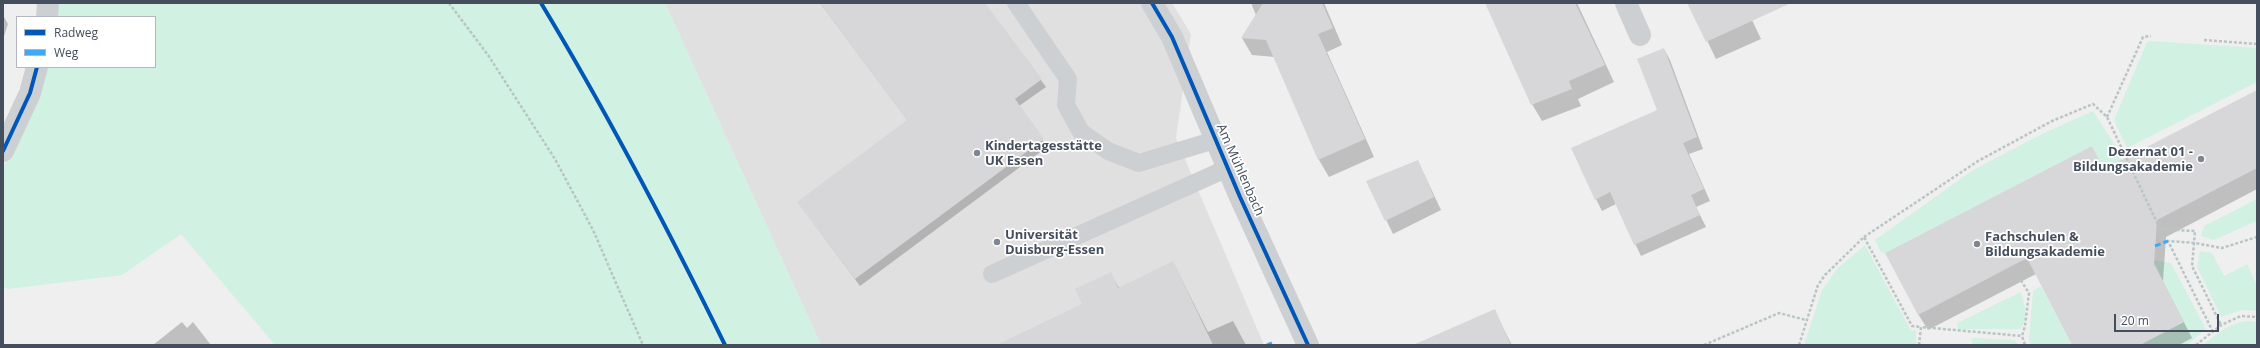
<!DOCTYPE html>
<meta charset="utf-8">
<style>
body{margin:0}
#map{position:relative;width:2260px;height:348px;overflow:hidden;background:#f0efef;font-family:"Open Sans",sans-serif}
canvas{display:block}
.frame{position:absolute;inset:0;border:4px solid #444e5d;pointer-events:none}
.legend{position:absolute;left:16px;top:16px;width:140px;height:52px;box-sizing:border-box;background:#fff;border:1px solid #b4b8be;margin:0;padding:5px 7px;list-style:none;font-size:12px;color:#444e5d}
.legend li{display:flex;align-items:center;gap:8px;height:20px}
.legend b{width:20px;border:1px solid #b4b8be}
.scale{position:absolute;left:2114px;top:314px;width:105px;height:18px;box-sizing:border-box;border:2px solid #444e5d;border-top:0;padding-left:5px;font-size:12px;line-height:14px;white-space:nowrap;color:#444e5d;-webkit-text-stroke:3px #fff;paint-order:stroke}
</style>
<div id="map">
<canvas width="2260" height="348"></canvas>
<div class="frame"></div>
<ul class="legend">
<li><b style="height:5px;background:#0057b8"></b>Radweg</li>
<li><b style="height:5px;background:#3fa9f5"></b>Weg</li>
</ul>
<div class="scale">20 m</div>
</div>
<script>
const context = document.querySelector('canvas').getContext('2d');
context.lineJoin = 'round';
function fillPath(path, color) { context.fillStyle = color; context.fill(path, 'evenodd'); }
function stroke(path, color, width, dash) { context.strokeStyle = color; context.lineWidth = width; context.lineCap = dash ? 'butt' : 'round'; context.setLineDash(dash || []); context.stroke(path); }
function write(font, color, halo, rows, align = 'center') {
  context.font = font + ' "Open Sans",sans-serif'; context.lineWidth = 3.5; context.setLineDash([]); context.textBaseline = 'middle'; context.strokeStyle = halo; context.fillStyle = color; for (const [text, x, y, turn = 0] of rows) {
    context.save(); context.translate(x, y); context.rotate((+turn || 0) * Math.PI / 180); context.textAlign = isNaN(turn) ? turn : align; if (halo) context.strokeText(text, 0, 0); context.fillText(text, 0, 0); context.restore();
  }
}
fillPath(new Path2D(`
 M665 3H1172L1191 34 1176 138 1264 345H821Z`), '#e1e0e1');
fillPath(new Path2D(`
 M53 3H665L821 345H275L181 234 122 275 8 289 3 287V168L36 94 43 67H155V17H52Z
 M2151 41 2257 48V82L2127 148 2114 120 2147 42Z
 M2093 111 2117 148 2153 229 2124 207 2092 146 1885 253 1881 252 1875 240 1973 170 2044 133Z
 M2257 199V221L2214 240 2201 236 2204 226Z
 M1865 245 1911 331 1916 330V345H1804L1822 290 1837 269Z
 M2200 251 2212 253 2224 276 2247 264 2257 286V311L2242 310 2221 317 2197 267Z
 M2153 260 2171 263 2206 329 2187 345H2145L2142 340H2149L2184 322Z
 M2041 286 2072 345H2031L2029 339 2033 291Z
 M2021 292C2024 304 2030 319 2020 329H1958L1957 323Z
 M2248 321 2257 322V345H2203C2218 333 2229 323 2248 321Z
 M1972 338 2015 340 2018 345H1972Z`), '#d1f1e2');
fillPath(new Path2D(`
 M820 3H984L1046 87 1019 106 1047 147 860 286 803 209 908 121Z
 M1251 3H1324L1342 45 1327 52 1374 157 1329 177 1319 160 1275 57 1252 55 1242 38 1256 15Z
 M1487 3H1577L1614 82 1578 99 1581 106 1542 121 1532 104Z
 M1689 3H1744L1761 39 1716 59Z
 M3 15 8 24 3 39Z
 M1664 49 1670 60 1703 149 1689 154 1710 201 1696 207 1706 227 1641 256 1616 204 1602 211 1596 199 1658 111Z
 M2257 91V189L2166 237 2163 281 2192 338 2179 345H2073L2036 274 1928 330 1918 314 2104 170Z
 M1418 161 1441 210 1393 234 1368 182Z
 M1173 262 1208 332 1233 321 1246 345H998L1084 304 1110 273 1119 288Z
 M1494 310 1512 345H1427Z
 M182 322 187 328 193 322 211 345H153Z`), '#0003');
fillPath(new Path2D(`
 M820 3H985L1042 79 1015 99 1044 139 855 279 797 202 907 120Z
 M1263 3H1322L1333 28 1318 34 1365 139 1318 160 1266 40 1241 38Z
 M1485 3H1575L1605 65 1569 81 1572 89 1531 105Z
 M1687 3H1791L1706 42Z
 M1664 48 1697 137 1683 143 1704 189 1691 195 1700 215 1634 245 1610 192 1595 200 1571 148 1657 110 1637 59Z
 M2257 90V168L2157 220 2154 264 2184 322 2140 345H2072L2027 258 1918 315 1885 253 2092 146 2104 169Z
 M1418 160 1434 197 1385 221 1366 181Z
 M1173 261 1213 345H996L1082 304 1075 289 1111 272 1118 288Z
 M1495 309 1511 345H1413Z`), '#d7d7d9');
stroke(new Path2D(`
 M449 3 488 55 555 159 593 230 643 345
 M2204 40 2257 44
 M2107 117 2143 37 2151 36
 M1864 237 1978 161 2052 121 2093 104 2107 117 2160 229 2195 231 2192 266 2221 325
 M2018 276 2029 293 2025 326 2022 336 2025 345
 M2213 332 2168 241 2195 243 2222 248 2257 237
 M1704 345 1779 313 1806 320
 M1799 345 1818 285 1825 275 1864 237 1912 326 1921 327
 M1919 345 1921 327 2022 336
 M2196 345 2221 325 2241 316 2257 317`), '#b8c5c4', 2.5, [3, 2]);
stroke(new Path2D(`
 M1016 3 1068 79 1066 105 1081 132 1108 151 1139 163 1215 140
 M992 274 1228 168`), '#cdd0d3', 18);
stroke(new Path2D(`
 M1152 3 1172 37 1240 197 1308 345
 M1626 3 1640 35
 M47 17 48 3
 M3 151 30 93 37 67`), '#cdd0d3', 22);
stroke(new Path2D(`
 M2155 246 2168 241
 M1267 345 1272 343`), '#3fa9f5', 3, [6, 3]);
stroke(new Path2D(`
 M541 3C608 114 668 229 725 345
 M1152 3 1172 37 1240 197 1308 345
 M3 151 30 93 37 67`), '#0057b8', 4);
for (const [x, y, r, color] of [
 [977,153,4,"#808690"],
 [2201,159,4,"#808690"],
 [997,242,4,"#808690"],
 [1977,244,4,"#808690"]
]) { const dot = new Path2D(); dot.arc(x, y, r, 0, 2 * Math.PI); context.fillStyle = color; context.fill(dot); stroke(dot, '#fff', 1.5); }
write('bold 13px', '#444e5d', '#fff', [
 ["Kindertagesstätte",985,146],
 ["UK Essen",985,161],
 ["Dezernat 01 -",2193,152,"right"],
 ["Bildungsakademie",2193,167,"right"],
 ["Universität",1005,235],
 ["Duisburg-Essen",1005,250],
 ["Fachschulen &",1985,237],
 ["Bildungsakademie",1985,252]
], 'left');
write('13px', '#444e5d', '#fff', [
 ["Am Mühlenbach",1240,170,66]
]);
</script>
